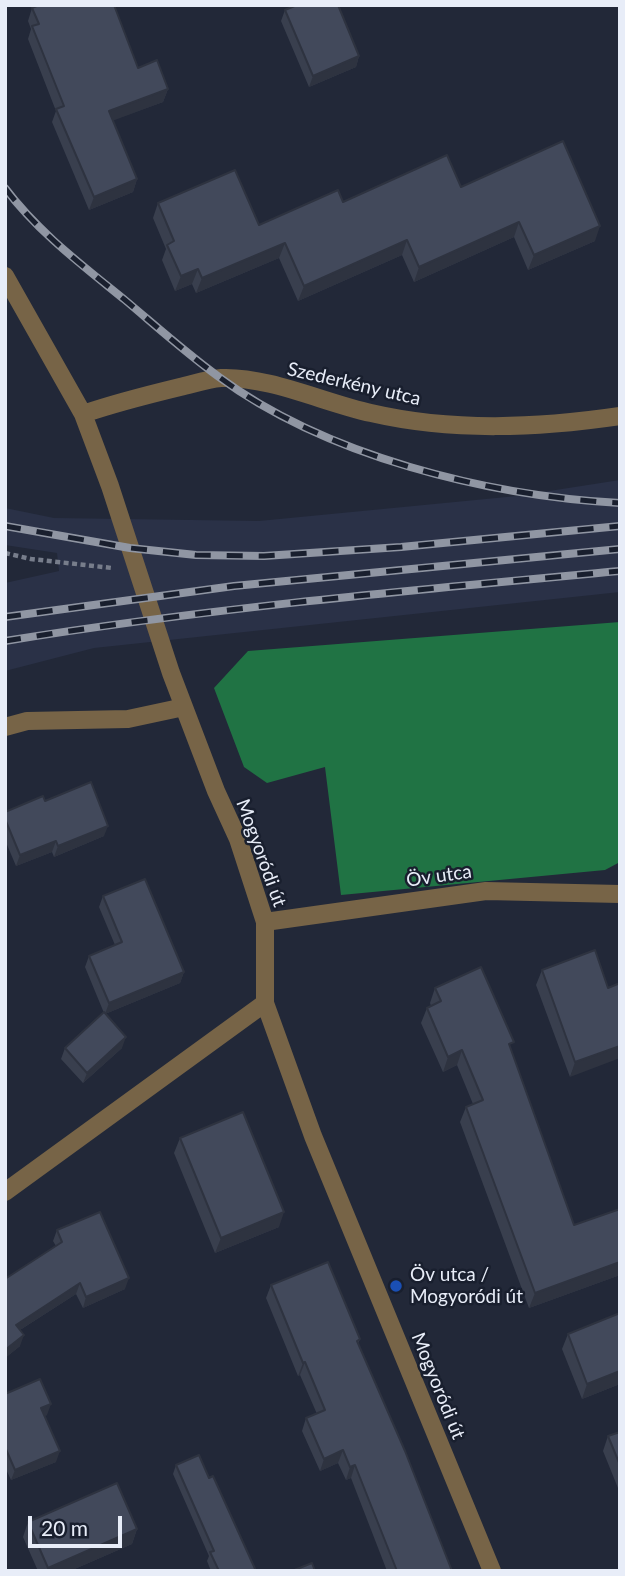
<!DOCTYPE html>
<meta charset="utf-8">
<style>
body{margin:0}
#map{position:relative;width:625px;height:1576px;overflow:hidden;background:#222838;font-family:Lato,sans-serif}
canvas{display:block}
.frame{position:absolute;inset:0;border:7px solid #e8edf8;pointer-events:none}
.scale{position:absolute;left:28px;top:1516px;width:94px;height:32px;box-sizing:border-box;border:4px solid #e8edf8;border-top:0;padding-left:9px;font-size:21px;line-height:24px;white-space:nowrap;color:#e8edf8;-webkit-text-stroke:5px #191f2e;paint-order:stroke}
</style>
<div id="map">
<canvas width="625" height="1576"></canvas>
<div class="frame"></div>
<div class="scale">20 m</div>
</div>
<script>
const context = document.querySelector('canvas').getContext('2d');
context.lineJoin = 'round';
function fillPath(path, color) { context.fillStyle = color; context.fill(path, 'evenodd'); }
function stroke(path, color, width, dash) { context.strokeStyle = color; context.lineWidth = width; context.lineCap = dash ? 'butt' : 'round'; context.setLineDash(dash || []); context.stroke(path); }
function write(font, color, halo, rows, align = 'center') {
  context.font = font + ' Lato,sans-serif'; context.lineWidth = 5; context.setLineDash([]); context.textBaseline = 'middle'; context.strokeStyle = halo; context.fillStyle = color; for (const [text, x, y, turn = 0] of rows) {
    context.save(); context.translate(x, y); context.rotate((+turn || 0) * Math.PI / 180); context.textAlign = isNaN(turn) ? turn : align; if (halo) context.strokeText(text, 0, 0); context.fillText(text, 0, 0); context.restore();
  }
}
fillPath(new Path2D(`
 M620 480V592L94 648 5 671V583L59 571 57 553 5 545V508L54 518 259 521 517 496Z`), '#2a3147');
fillPath(new Path2D(`
 M620 622V862L605 870 341 895 325 767 267 783 244 767 214 688 248 651Z`), '#207344');
stroke(new Path2D(`
 M5 553 31 559 112 568`), '#777d8b', 4.5, [5, 3.5]);
stroke(new Path2D(`
 M5 276 83 414 110 486 171 673 216 791 238 839 265 922V1003L313 1136 492 1571
 M83 414C115 403 147 395 180 387 193 384 208 379 221 378 268 376 325 403 371 413 453 432 538 428 620 416
 M5 727 27 721 128 719 184 707
 M265 922 486 891 620 894
 M5 1192 265 1003`), '#776447', 18);
const rail = new Path2D(`
 M5 188C38 232 82 265 125 300 156 326 186 353 219 377 326 456 488 496 620 503
 M5 526 130 548 196 555 264 556 401 547 620 526
 M5 617 234 586 620 549
 M5 641C209 608 414 590 620 571`);
stroke(rail, '#9096a3', 8);
stroke(rail, '#191f2e', 5, [16]);
fillPath(new Path2D(`
 M32 8 138 68 168 89 163 102 113 120 137 179 133 192 89 210 52 122 56 111 28 39 31 29 28 21Z
 M285 10 359 56 356 67 309 87 281 21Z
 M461 187 595 241 528 270 514 237 414 282 402 255 298 301 279 258 196 293 192 284 175 291 162 260 166 249 153 218 158 203 259 225 343 202Z
 M45 801 104 836 54 857 52 852 16 866 5 840V812Z
 M103 896 184 972 180 983 105 1014 122 1048 83 1083 61 1059 65 1048 104 1013 85 967 89 956 115 945 99 907Z
 M542 970 608 988 570 1077 536 985Z
 M435 988 511 1049 574 1225 620 1209V1275L529 1308 460 1122 466 1107 473 1104 457 1065 443 1072 421 1023 427 1008 431 1006 430 1003Z
 M180 1138 279 1227 215 1253 174 1153Z
 M57 1230 125 1289 83 1308 76 1294 20 1330V1346L5 1358V1279L56 1246 53 1241Z
 M271 1285 360 1339 358 1344 452 1571H387L351 1478 346 1480 338 1463 320 1471 302 1431 306 1418 317 1414 300 1375 298 1376 266 1298Z
 M620 1313V1384L582 1399 562 1349 568 1334Z
 M5 1394 47 1415 44 1416 56 1462 11 1480 5 1467Z
 M620 1432V1493L603 1451 608 1436Z
 M176 1465 209 1478 256 1571H211L207 1561 209 1556 173 1474Z
 M28 1522 137 1529 132 1544 70 1571H38L23 1537Z`), '#393f4e');
fillPath(new Path2D(`
 M359 56 356 67 309 87 313 76Z
 M168 89 163 102 104 124 109 111Z
 M137 179 133 192 89 210 94 197Z
 M519 222 514 237 414 282 419 267Z
 M600 226 595 241 528 270 534 255Z
 M407 240 402 255 298 301 304 286Z
 M285 243 279 258 196 293 202 278Z
 M198 269 192 284 175 291 181 276Z
 M108 826 104 836 54 857 58 846Z
 M56 841 52 852 16 866 20 855Z
 M184 972 180 983 105 1014 109 1003Z
 M126 1037 122 1048 83 1083 87 1073Z
 M620 1046V1058L570 1077 575 1062Z
 M462 1050 457 1065 443 1072 448 1057Z
 M284 1212 279 1227 215 1253 221 1238Z
 M620 1262V1275L529 1308 535 1293Z
 M129 1278 125 1289 83 1308 86 1297Z
 M80 1283 76 1294 12 1335 16 1325Z
 M24 1335 20 1346 5 1358V1350Z
 M305 1362 300 1375 298 1376 303 1363Z
 M620 1371V1384L582 1399 587 1384Z
 M51 1404 47 1415 37 1419 41 1408Z
 M343 1450 338 1463 320 1471 324 1459Z
 M60 1451 56 1462 11 1480 15 1470Z
 M355 1465 351 1478 346 1480 350 1467Z
 M137 1529 132 1544 70 1571H47L48 1568Z`), '#2e3340');
const building = new Path2D(`
 M39 5H114L138 68 157 60 168 89 109 111 137 179 94 197 56 109 64 106 32 26 39 24 32 8Z
 M297 5H338L359 56 313 76 285 10Z
 M563 141 600 226 534 255 519 222 419 267 407 240 304 286 285 243 202 278 198 269 181 276 167 245 174 241 158 203 235 170 259 225 338 190 343 202 447 155 461 187Z
 M91 782 108 826 58 846 56 841 20 855 5 819V812L43 796 45 801Z
 M145 879 184 972 109 1003 89 956 122 942 103 896Z
 M595 950 608 988 620 983V1046L575 1062 542 970Z
 M481 967 514 1042 509 1044 574 1225 620 1209V1262L535 1293 466 1107 483 1100 462 1050 448 1057 427 1008 441 1001 435 988Z
 M104 1012 126 1037 87 1073 65 1048Z
 M243 1112 284 1212 221 1238 180 1138Z
 M100 1212 129 1278 86 1297 80 1283 16 1325 24 1335 5 1350V1279L62 1242 57 1230Z
 M328 1262 360 1339 357 1341 405 1451 452 1571H397L355 1465 350 1467 343 1450 324 1459 306 1418 325 1410 305 1362 303 1363 271 1285Z
 M620 1313V1371L587 1384 568 1334Z
 M40 1379 51 1404 41 1408 60 1451 15 1470 5 1447V1394Z
 M620 1432V1465L608 1436Z
 M199 1455 209 1478 213 1476 256 1571H219L210 1552 214 1551 176 1465Z
 M117 1483 137 1529 48 1568 28 1522Z
 M312 1563 315 1571H292Z`);
fillPath(building, '#42495b');
stroke(building, '#2e3340', 2);
for (const [x, y, r, color] of [
 [396,1286,7,"#1a4fb4"]
]) { const dot = new Path2D(); dot.arc(x, y, r, 0, 2 * Math.PI); context.fillStyle = color; context.fill(dot); stroke(dot, '#191f2e', 2.5); }
write('19px', '#e8edf8', '#191f2e', [
 ["Szederkény utca",354,384,13],
 ["Mogyoródi út",261,853,70],
 ["Öv utca",439,876,-8],
 ["Mogyoródi út",438,1386,68]
]);
write('19px', '#e8edf8', '#191f2e', [
 ["Öv utca /",410,1275],
 ["Mogyoródi út",410,1297]
], 'left');
</script>
